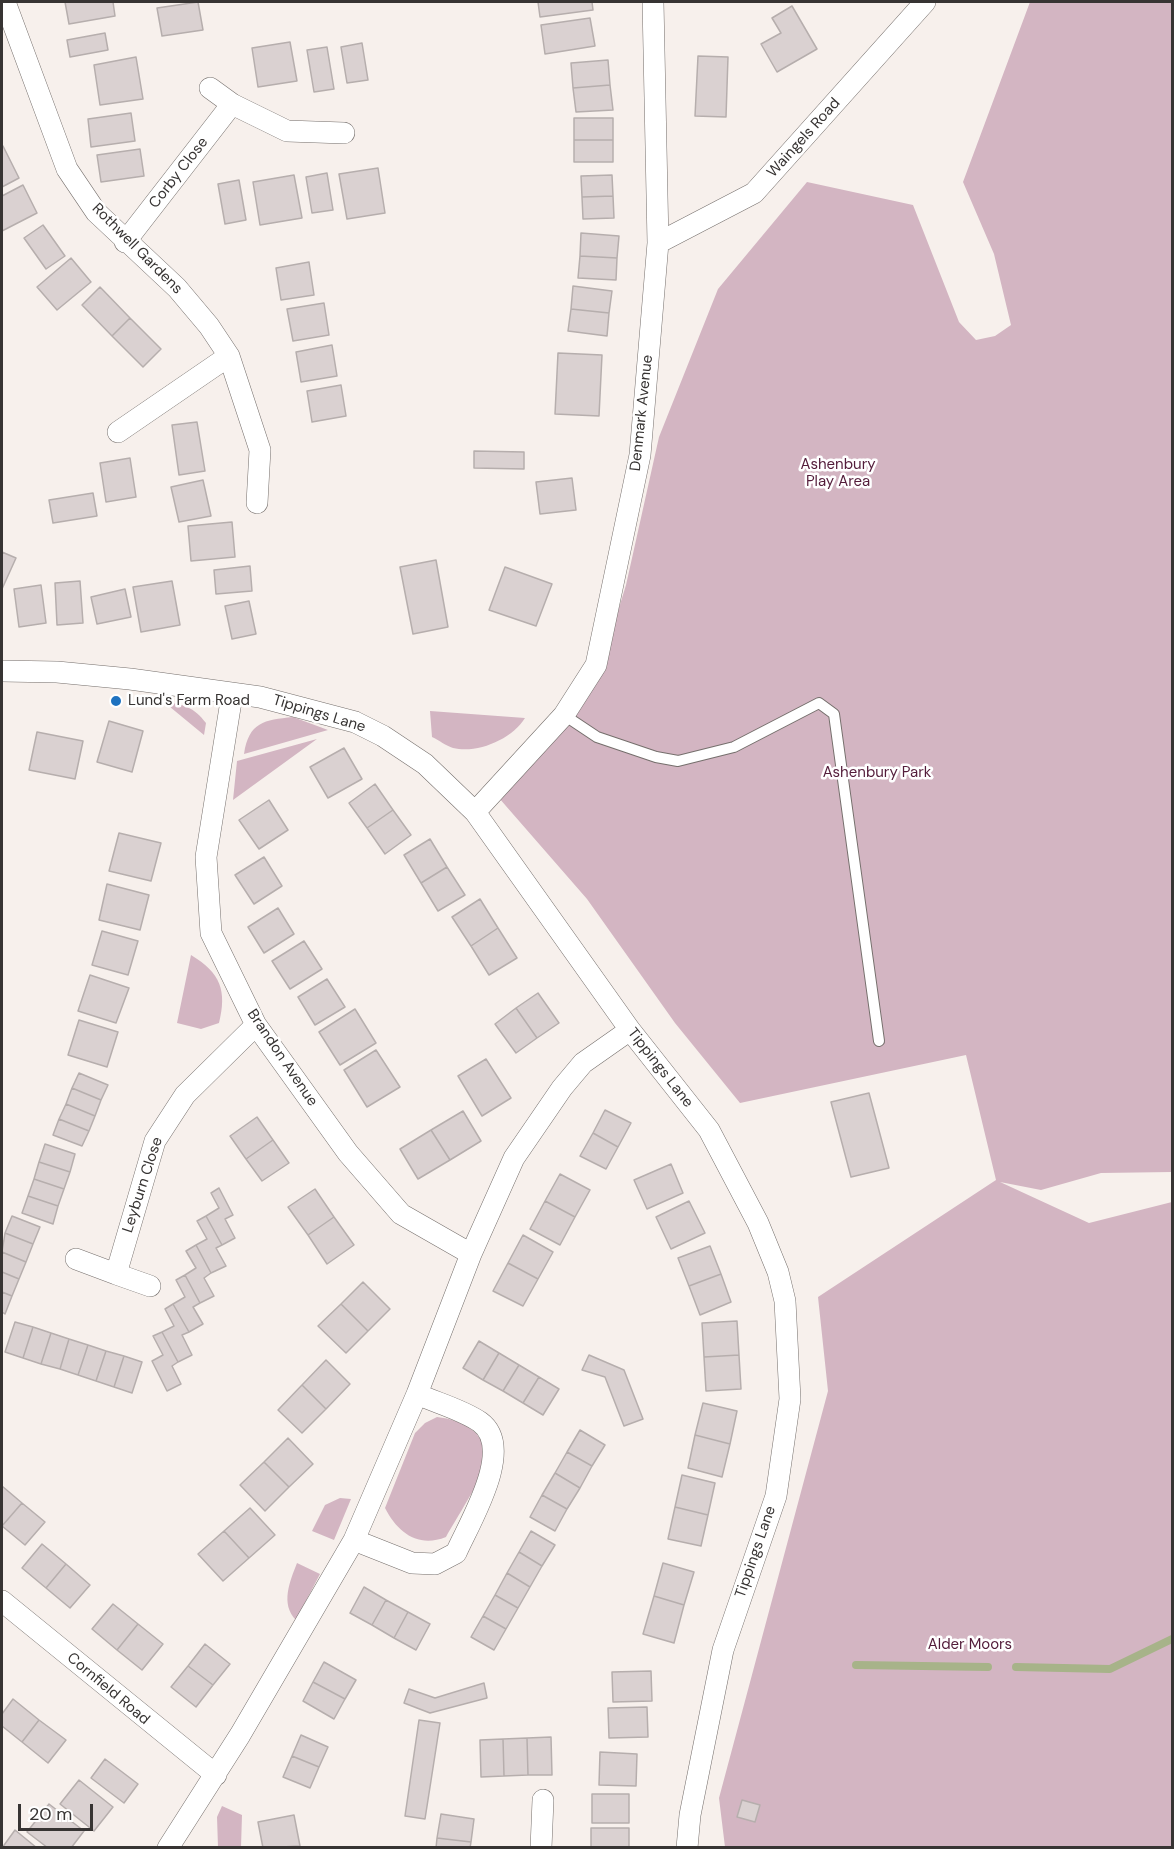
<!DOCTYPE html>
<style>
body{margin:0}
#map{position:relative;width:1174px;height:1849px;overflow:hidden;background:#f7f0ec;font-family:"DM Sans",sans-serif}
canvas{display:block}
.frame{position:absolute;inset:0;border:3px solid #373433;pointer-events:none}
.scale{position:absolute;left:18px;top:1804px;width:75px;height:27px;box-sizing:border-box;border:3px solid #373433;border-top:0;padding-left:8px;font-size:18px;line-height:21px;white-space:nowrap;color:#373433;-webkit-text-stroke:4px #fff;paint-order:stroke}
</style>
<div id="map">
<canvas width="1174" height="1849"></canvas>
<div class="frame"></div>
<div class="scale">20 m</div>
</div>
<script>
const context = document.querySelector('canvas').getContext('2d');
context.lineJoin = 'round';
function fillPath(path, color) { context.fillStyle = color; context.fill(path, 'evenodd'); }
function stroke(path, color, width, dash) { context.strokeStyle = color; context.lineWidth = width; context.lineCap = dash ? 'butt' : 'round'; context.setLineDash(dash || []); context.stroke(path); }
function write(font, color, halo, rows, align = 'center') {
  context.font = font + ' "DM Sans",sans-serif'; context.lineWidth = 5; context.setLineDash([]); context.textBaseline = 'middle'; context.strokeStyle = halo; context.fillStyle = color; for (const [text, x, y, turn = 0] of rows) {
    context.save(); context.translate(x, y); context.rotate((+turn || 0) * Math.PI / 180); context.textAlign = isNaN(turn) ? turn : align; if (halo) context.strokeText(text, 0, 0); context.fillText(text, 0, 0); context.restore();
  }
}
fillPath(new Path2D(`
 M1030 2H1172V1172L1101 1173 1041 1190 1000 1182 1089 1223 1172 1202V1847H725L719 1798 828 1391 818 1297 996 1180 966 1055 740 1103 675 1023 587 899 499 798 599 673 626 585 659 437 718 289 807 182 913 205 959 322 976 340 995 336 1011 325 994 254 963 182Z
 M164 702C183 704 194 707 206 723L204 735Z
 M430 711 525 718C512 739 478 754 453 748 446 746 439 740 432 737Z
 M293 717 328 730 244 754C249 722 264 720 293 717Z
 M317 739 233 800 237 761Z
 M191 955C221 973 227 991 219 1023L201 1029 177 1023Z
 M437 1417C463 1420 489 1433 485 1463 484 1476 454 1522 446 1537 418 1548 398 1533 385 1508L415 1433 425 1423Z
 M340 1498 351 1499 334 1540 312 1531 325 1505Z
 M297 1563 320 1574 296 1620C280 1604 290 1581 297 1563Z
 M222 1806 242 1815 241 1847H218L217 1817Z`), '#d3b5c2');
stroke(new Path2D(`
 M856 1665 988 1667
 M1016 1667 1110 1669 1172 1639`), '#a7b389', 8);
const building = new Path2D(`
 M65 2H113L115 16 69 24Z
 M198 2 203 30 162 36 157 8Z
 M538 2H592L593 10 540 17Z
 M792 6 817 49 777 72 761 44 781 33 772 18Z
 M590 18 595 46 545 54 541 25Z
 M105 33 108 50 70 57 67 40Z
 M290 42 297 81 258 87 252 48Z
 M362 43 368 80 347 83 341 47Z
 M327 47 334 89 314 92 307 50Z
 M698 56 728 57 726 117 695 116Z
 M136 57 143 99 100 105 94 65Z
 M608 60 610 85 573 88 571 63Z
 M610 85 613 110 576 112 573 88Z
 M131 113 135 141 91 147 88 119Z
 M574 118H613V140H574Z
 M574 140H613V162H574Z
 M3 146 19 178 2 187V147Z
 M140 149 144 176 101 182 97 155Z
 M378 168 385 213 347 219 339 174Z
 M327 173 333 210 312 213 306 177Z
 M294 175 302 218 260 225 253 182Z
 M612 175 613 196 582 197 581 176Z
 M239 180 246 220 225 224 218 184Z
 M23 185 37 213 2 231V196Z
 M613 196 614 218 583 219 582 197Z
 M43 225 65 256 46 269 24 238Z
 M581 233 619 236 617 258 580 256Z
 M580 256 617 258 616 280 578 278Z
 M71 258 91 282 57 310 37 287Z
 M309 262 314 295 281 300 276 268Z
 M573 286 612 291 609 313 571 309Z
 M100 287 130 318 112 336 82 305Z
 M324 303 329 335 293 341 287 309Z
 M571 309 609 313 607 336 568 331Z
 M130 318 161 349 143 367 112 336Z
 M332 345 337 376 301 382 296 352Z
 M558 353 602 355 599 416 555 414Z
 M341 385 346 416 312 422 307 391Z
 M197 422 205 471 179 475 172 425Z
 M474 451 524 452V469L474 468Z
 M130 458 136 497 106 502 100 463Z
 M572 478 576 510 540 514 536 482Z
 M203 480 211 516 179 522 171 487Z
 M93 493 97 516 53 523 49 500Z
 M232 522 235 557 191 561 188 526Z
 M2 552 16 558 2 589Z
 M436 560 448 627 413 634 400 567Z
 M250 566 252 591 216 594 214 570Z
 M505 567 552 584 536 626 489 610Z
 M80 581 83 623 57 625 55 583Z
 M172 581 180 625 141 632 133 587Z
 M41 585 46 623 19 627 14 589Z
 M125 589 131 617 97 624 91 597Z
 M249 601 256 634 232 639 225 606Z
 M109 721 143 731 132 772 97 762Z
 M37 732 83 741 75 779 29 770Z
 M344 748 362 779 328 798 310 767Z
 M375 784 393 810 367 828 349 803Z
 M269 800 288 830 259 849 239 820Z
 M393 810 411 835 385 854 367 828Z
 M119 833 161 843 151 881 109 871Z
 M430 839 447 867 421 883 404 855Z
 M264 857 282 886 254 904 235 875Z
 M447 867 465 895 438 911 421 883Z
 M107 884 149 895 140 930 99 920Z
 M480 899 498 928 471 946 452 917Z
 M278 908 294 934 264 953 248 927Z
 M498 928 517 958 489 975 471 946Z
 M102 931 138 941 128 975 92 965Z
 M304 941 322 969 290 989 272 961Z
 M90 975 129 988 116 1023 78 1011Z
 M327 979 345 1007 315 1025 298 997Z
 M538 993 559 1023 537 1038 516 1008Z
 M516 1008 537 1038 516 1053 495 1024Z
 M355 1009 376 1043 340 1065 319 1032Z
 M79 1020 118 1032 107 1067 68 1055Z
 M376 1050 400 1087 367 1107 344 1070Z
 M486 1059 511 1098 482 1116 458 1076Z
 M79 1073 108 1085 101 1100 72 1088Z
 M72 1088 101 1100 95 1116 66 1104Z
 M869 1093 889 1168 851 1177 831 1102Z
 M66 1104 95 1116 89 1131 59 1119Z
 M605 1110 631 1123 618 1147 593 1133Z
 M463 1111 481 1141 450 1160 431 1130Z
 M257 1117 273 1140 246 1159 230 1136Z
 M59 1119 89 1131 82 1146 53 1135Z
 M431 1130 450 1160 418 1179 400 1149Z
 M593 1133 618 1147 606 1169 580 1156Z
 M273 1140 289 1163 262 1181 246 1159Z
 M45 1144 75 1154 70 1172 39 1162Z
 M39 1162 70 1172 64 1189 34 1179Z
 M671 1164 683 1193 647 1209 634 1180Z
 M560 1174 590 1190 575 1217 545 1201Z
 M34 1179 64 1189 58 1206 28 1196Z
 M219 1188 233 1215 225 1219 235 1238 222 1245 206 1216 219 1208 211 1193Z
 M315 1189 334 1217 308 1235 288 1207Z
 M28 1196 58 1206 53 1224 22 1213Z
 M545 1201 575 1217 560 1245 530 1229Z
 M689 1201 705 1233 671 1249 656 1217Z
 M12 1216 40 1227 33 1244 5 1233Z
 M206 1216 222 1245 216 1248 226 1266 211 1273 196 1245 207 1239 197 1221Z
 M334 1217 354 1245 327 1264 308 1235Z
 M5 1233 33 1244 26 1262 2 1252Z
 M523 1235 553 1252 538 1279 508 1263Z
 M196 1245 211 1273 204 1278 214 1296 200 1303 185 1275 196 1268 186 1251Z
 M710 1246 721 1274 689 1286 678 1258Z
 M2 1252 26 1262 19 1279 2 1272Z
 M508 1263 538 1279 523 1306 493 1291Z
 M2 1272 19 1279 12 1296 2 1292Z
 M721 1274 731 1302 700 1315 689 1286Z
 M185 1275 200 1303 193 1307 203 1324 189 1332 173 1304 185 1297 176 1280Z
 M363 1282 390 1309 368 1331 341 1304Z
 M2 1292 12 1296 5 1314 2 1312Z
 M173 1304 189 1332 182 1335 192 1355 178 1362 162 1332 174 1326 165 1309Z
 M341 1304 368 1331 346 1353 318 1326Z
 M737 1321 739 1355 704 1357 702 1323Z
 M15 1322 33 1327 23 1358 5 1352Z
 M33 1327 51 1333 41 1364 23 1358Z
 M162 1332 178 1362 172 1366 181 1384 167 1391 152 1361 163 1355 153 1336Z
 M51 1333 69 1339 60 1369 41 1364Z
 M69 1339 88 1345 78 1375 60 1369Z
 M479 1341 499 1353 483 1380 463 1368Z
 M88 1345 106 1351 96 1381 78 1375Z
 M106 1351 124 1356 114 1387 96 1381Z
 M499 1353 519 1365 503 1391 483 1380Z
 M589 1355 624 1370 643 1419 624 1426 605 1377 582 1370Z
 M739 1355 741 1389 706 1391 704 1357Z
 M124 1356 142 1362 132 1393 114 1387Z
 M326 1360 350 1384 326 1409 302 1385Z
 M519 1365 539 1377 523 1403 503 1391Z
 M539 1377 559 1389 543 1415 523 1403Z
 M302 1385 326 1409 302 1433 278 1410Z
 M703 1403 737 1411 730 1444 695 1435Z
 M580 1430 605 1445 592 1466 567 1452Z
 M695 1435 730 1444 722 1477 688 1468Z
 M288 1438 313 1464 289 1487 264 1462Z
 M567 1452 592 1466 580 1488 555 1473Z
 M264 1462 289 1487 265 1511 240 1485Z
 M555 1473 580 1488 567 1509 542 1495Z
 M682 1475 715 1483 708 1515 675 1507Z
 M2 1486 22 1503 2 1526Z
 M542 1495 567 1509 555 1531 530 1517Z
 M22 1503 45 1522 25 1545 2 1526Z
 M675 1507 708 1515 701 1546 668 1539Z
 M250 1508 275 1535 249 1558 224 1531Z
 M224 1531 249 1558 223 1581 198 1554Z
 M531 1531 555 1545 542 1566 519 1552Z
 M42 1544 66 1564 46 1588 22 1568Z
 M519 1552 542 1566 530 1587 507 1573Z
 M663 1563 694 1572 684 1605 654 1596Z
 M66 1564 90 1585 70 1608 46 1588Z
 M507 1573 530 1587 518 1608 495 1595Z
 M364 1587 386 1600 372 1625 350 1613Z
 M495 1595 518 1608 506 1629 483 1616Z
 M654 1596 684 1605 674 1643 643 1634Z
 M386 1600 408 1612 394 1638 372 1625Z
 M113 1604 138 1624 117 1650 92 1629Z
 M408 1612 430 1624 416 1650 394 1638Z
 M483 1616 506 1629 494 1650 471 1637Z
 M138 1624 163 1644 142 1670 117 1650Z
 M205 1644 230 1664 213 1685 188 1666Z
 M324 1662 356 1680 345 1699 313 1682Z
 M188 1666 213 1685 196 1707 171 1687Z
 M651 1671 652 1701 613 1702 612 1672Z
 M313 1682 345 1699 334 1719 303 1701Z
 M484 1683 487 1698 430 1713 404 1703 409 1689 435 1698Z
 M13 1699 39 1720 22 1742 2 1726V1714Z
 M647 1707 648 1737 609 1738 608 1708Z
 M39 1720 66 1740 48 1763 22 1742Z
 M419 1720 440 1723 425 1819 405 1816Z
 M301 1735 328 1747 319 1767 292 1756Z
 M551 1737 552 1775H528L527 1738Z
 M527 1738 528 1775 504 1776 503 1739Z
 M503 1739 504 1776 481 1777 480 1740Z
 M600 1752 637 1754 636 1786 599 1785Z
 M292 1756 319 1767 310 1788 283 1777Z
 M105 1759 138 1784 124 1803 91 1778Z
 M79 1780 113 1807 94 1831 60 1804Z
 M592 1794H629V1823H592Z
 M742 1800 760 1805 755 1822 737 1817Z
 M49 1804 84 1831 71 1848H48L27 1832Z
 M441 1814 474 1819 471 1842 437 1838Z
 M294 1815 300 1846 263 1848 258 1822Z
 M591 1828H629V1848H591Z
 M15 1830 37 1848H2Z
 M437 1838 471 1842 470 1848H436Z`);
fillPath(building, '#dad1d1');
stroke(building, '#b6aead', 1.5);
const service = new Path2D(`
 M564 715 597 737 656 757 678 761 734 747 819 703 834 714 879 1041`);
const minor = new Path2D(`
 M5 2 67 169 96 212 177 288 209 326 229 356 260 450 257 503
 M210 88 232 104
 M125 242 232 104 287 131 344 133
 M658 243 754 193 925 2
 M118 432 229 356
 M2 671 57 672 130 679 260 697 355 722 383 736 425 764 475 812 630 1030 709 1130 758 1223 778 1272 785 1301 790 1399 776 1496 723 1650 690 1815 687 1848
 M232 695 206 857 211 933 256 1025 348 1153 401 1214 471 1254
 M475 812 564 715 596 665 640 455 658 243 653 2
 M76 1259 116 1274
 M150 1286 116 1274 155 1141 185 1095 256 1025
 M354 1540 412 1563 435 1564 456 1553C469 1523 516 1448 480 1422 463 1410 437 1403 417 1394
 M2 1601 216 1775
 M168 1848 240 1735 354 1540 417 1394 471 1254 514 1158 562 1088 583 1063 630 1030
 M541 1848 543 1800`);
stroke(service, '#756f6c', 12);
stroke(minor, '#756f6c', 22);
stroke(service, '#fff', 10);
stroke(minor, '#fff', 21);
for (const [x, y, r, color] of [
 [116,701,6,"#1e72c0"]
]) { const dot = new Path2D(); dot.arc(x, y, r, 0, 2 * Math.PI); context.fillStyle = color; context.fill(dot); stroke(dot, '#fff', 2); }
write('15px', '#373433', '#fff', [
 ["Waingels Road",804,138,-48],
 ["Corby Close",179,173,-52],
 ["Rothwell Gardens",137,249,45],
 ["Denmark Avenue",642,413,-84],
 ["Tippings Lane",319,714,17],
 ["Brandon Avenue",282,1058,56],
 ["Tippings Lane",660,1068,52],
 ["Leyburn Close",143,1185,-72],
 ["Tippings Lane",756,1552,-71],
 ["Cornfield Road",108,1689,40]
]);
write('15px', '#531c3a', '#fff', [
 ["Ashenbury",838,465],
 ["Play Area",838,482],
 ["Ashenbury Park",877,773],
 ["Alder Moors",970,1645]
]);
write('15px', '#373433', '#fff', [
 ["Lund's Farm Road",128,701]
], 'left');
</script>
